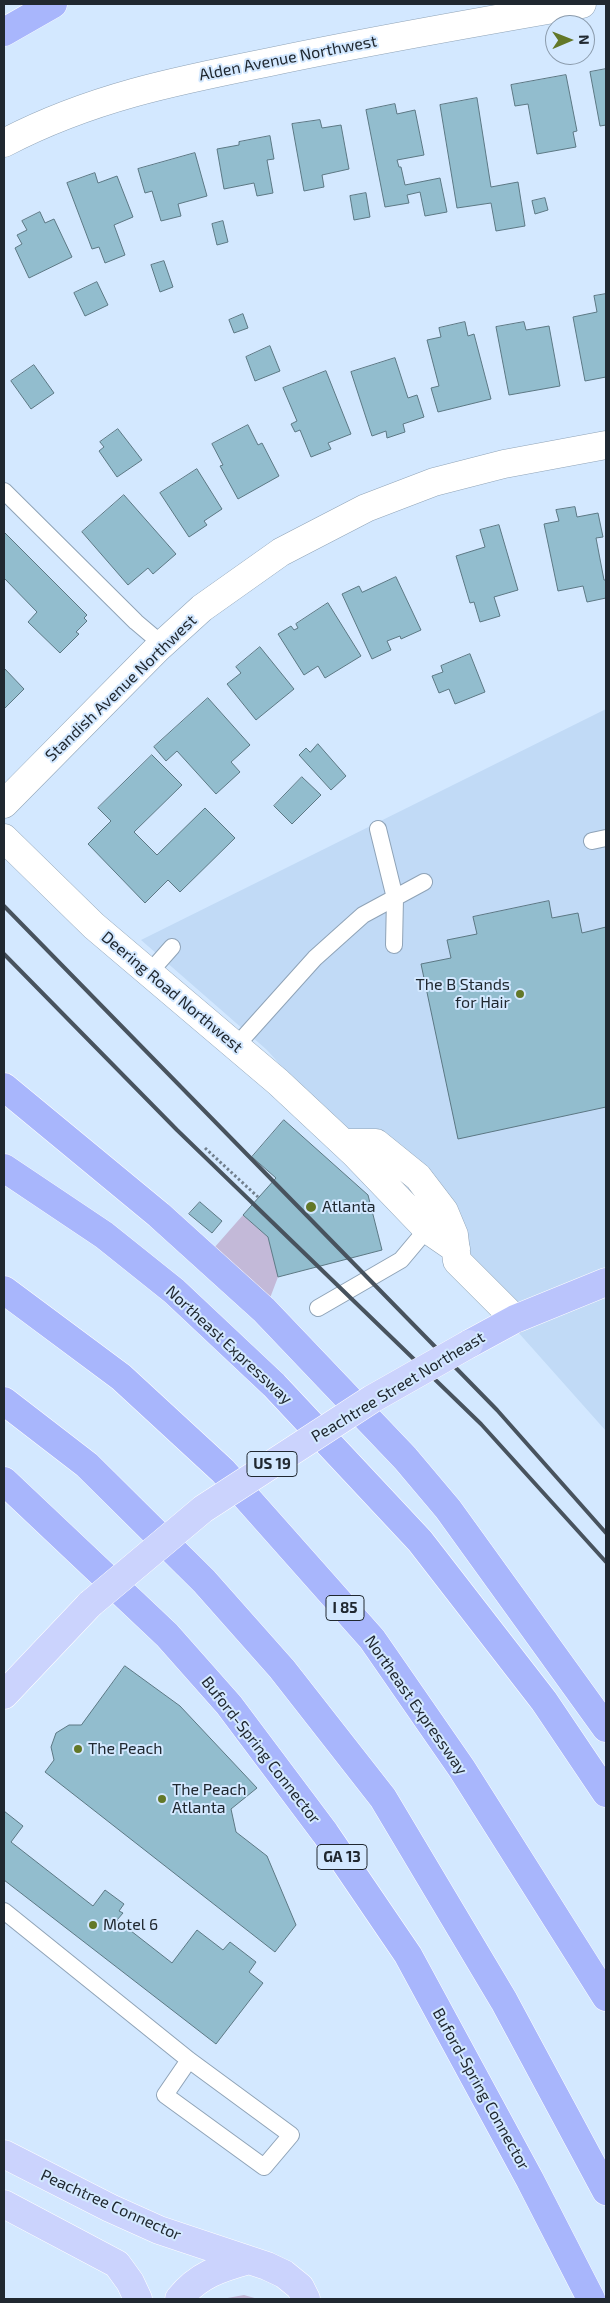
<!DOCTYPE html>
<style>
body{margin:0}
#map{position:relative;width:610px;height:2303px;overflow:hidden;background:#d3e8ff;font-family:"Exo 2",sans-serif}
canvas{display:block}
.frame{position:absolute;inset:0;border:5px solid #202830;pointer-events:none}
.north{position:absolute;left:545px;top:15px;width:50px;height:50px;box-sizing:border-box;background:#d3e8ff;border:1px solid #8b9bac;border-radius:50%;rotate:89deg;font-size:14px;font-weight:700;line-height:20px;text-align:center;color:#202830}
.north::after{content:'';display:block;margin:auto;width:18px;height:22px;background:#637828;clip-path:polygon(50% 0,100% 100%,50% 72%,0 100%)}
</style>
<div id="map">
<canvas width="610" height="2303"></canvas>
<div class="frame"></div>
<div class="north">N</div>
</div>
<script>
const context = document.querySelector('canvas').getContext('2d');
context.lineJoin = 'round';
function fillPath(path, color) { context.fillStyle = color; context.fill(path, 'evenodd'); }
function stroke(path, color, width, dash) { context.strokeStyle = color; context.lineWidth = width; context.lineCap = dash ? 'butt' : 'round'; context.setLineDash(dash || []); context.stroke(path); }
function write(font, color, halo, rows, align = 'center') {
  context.font = font + ' "Exo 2",sans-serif'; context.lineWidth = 4; context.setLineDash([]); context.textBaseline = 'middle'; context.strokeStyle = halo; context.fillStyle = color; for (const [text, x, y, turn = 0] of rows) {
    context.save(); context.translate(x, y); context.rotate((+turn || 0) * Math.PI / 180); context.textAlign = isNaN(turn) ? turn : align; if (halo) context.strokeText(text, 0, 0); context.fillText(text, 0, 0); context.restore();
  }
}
fillPath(new Path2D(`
 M606 709V1431L267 1050 141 940Z`), '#c1daf6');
fillPath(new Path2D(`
 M243 1215 268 1237 278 1277 270 1298 214 1248Z
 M244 2295 258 2299H222Z`), '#c3b9d8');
const building = new Path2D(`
 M606 69V125L600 126 590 72Z
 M566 75 577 131 573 132 576 147 537 154 528 104 515 106 511 85Z
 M477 98 491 187 518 182 525 226 496 231 491 203 457 208 440 105Z
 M395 104 397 114 415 110 424 155 397 160 399 167H401L405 185 440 178 447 212 425 216 420 192 407 195 409 203 385 207 366 110Z
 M320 120 322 128 341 125 349 169 322 175 324 187 304 191 292 124Z
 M270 136 274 159 267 160 273 193 257 196 254 183 224 189 217 149 239 145V142Z
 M195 153 207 196 178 204 181 216 161 221 152 191 145 193 138 169Z
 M95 173 98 183 117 176 133 217 114 225 125 255 105 263 99 247 92 249 67 183Z
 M366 193 370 217 354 220 350 196Z
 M545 198 548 210 535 214 532 201Z
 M40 212 45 223 54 219 72 257 29 278 15 248 22 244 17 235 27 230 22 221Z
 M223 221 228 242 217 245 212 224Z
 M164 261 173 287 160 292 151 265Z
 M97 282 108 305 85 316 74 293Z
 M606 294V377L585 381 573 317 597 312 594 296Z
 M243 314 248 328 234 333 229 320Z
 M465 322 468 336 474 334 491 399 438 412 431 388 439 386 427 340 441 337 439 328Z
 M524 322 526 330 549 326 560 386 509 395 496 327Z
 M270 346 280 371 255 381 246 357Z
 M395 358 408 398 417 395 424 417 403 424 405 432 387 438 386 431 372 436 351 372Z
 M34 365 54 393 31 409 11 381Z
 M326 371 351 434 328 443 331 449 311 457 300 430 295 432 291 424 297 421 283 388Z
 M248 425 258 445 262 443 279 476 238 499 220 466 223 465 212 444Z
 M118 429 142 460 117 477 99 451 104 447 100 442Z
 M197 469 222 509 204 521 207 525 189 537 160 493Z
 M124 495 176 554 153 574 148 568 128 585 82 532Z
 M575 507 577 517 598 513 603 537 596 538 604 580H606V598L587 602 583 586 558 591 544 524 559 521 556 510Z
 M499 525 518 590 494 597 500 616 480 622 474 602 470 603 456 556 485 547 480 530Z
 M4 532 87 615 84 618 87 621 76 632 79 634 60 653 28 622 37 612 4 578Z
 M396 577 421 630 401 639 400 636 387 641 391 650 372 659 342 594 359 586 362 592Z
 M328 603 361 656 325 678 318 666 304 675 278 634 291 626 294 630 298 628 296 624Z
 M260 647 294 689 256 720 227 684 241 673 236 667Z
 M470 654 485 692 455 704 449 689 439 693 432 676 443 672 441 666Z
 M4 668 24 689 4 709Z
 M208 698 250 745 231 762 240 772 216 794 177 751 166 761 154 747Z
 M318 744 346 776 331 790 299 755 306 748 310 752Z
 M152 755 182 785 134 832 157 855 205 808 235 838 180 892 168 880 145 903 88 844 111 821 98 808Z
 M302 777 321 795 292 824 274 806Z
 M549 901 552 918 578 913 582 933 606 927V1107L458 1139 421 964 451 958 447 940 477 934 473 917Z
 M284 1120 368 1195 382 1250 278 1277 268 1237 243 1215 276 1178 252 1157Z
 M200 1202 222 1221 212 1233 189 1214Z
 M125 1666 180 1706 257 1788 231 1809 236 1832 267 1856 296 1925 275 1952 45 1772 54 1760 51 1747 56 1733 69 1725H81Z
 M4 1811 23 1826 11 1842 93 1906 105 1890 124 1904 119 1911 123 1913 117 1920 172 1963 197 1930 223 1950 230 1942 256 1962 249 1972 263 1983 216 2044 4 1880Z`);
fillPath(building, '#92bdce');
stroke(building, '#5c7884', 1);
const service = new Path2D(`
 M4 491 136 622 162 644
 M378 829 395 898 394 945
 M592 841 606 838
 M149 973 172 947
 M236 1046 315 958 363 915 424 882
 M318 1308 401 1260 427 1229
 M4 1911 189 2060 291 2135 264 2167 165 2095 189 2060`);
const minor = new Path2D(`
 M4 143C90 98 175 81 270 62 374 40 478 22 582 4
 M4 804 157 649 202 608 281 552 366 508 434 482 504 464 606 445
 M4 838 94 926 278 1082 355 1154 427 1229 456 1249
 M344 1143H376L418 1177 444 1211 454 1235 457 1261 515 1319`);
const primary = new Path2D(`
 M4 1695 90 1604
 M4 2154 110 2208 159 2230 267 2266 284 2274 300 2287 306 2299
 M4 2204 117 2264 130 2282 138 2299
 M179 2299C198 2275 220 2268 249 2260`);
const trunk = new Path2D(`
 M469 1344 515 1319 606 1282`);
const motorway = new Path2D(`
 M4 32 53 4
 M4 1087 159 1215 264 1310 405 1458 448 1509 606 1728
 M4 1168 104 1235 174 1291 274 1385 420 1541 544 1701 606 1793
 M4 1290 121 1377 223 1471 372 1639 462 1769 606 1997
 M4 1401 87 1465 204 1581 282 1669 383 1798 504 2001 606 2191
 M4 1481 167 1635 229 1705 325 1833 408 1955 530 2180 591 2299`);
stroke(service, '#8fa3b7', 18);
stroke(minor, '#8fa3b7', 29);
stroke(primary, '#fff', 29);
stroke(trunk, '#fff', 29);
stroke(motorway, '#fff', 29);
stroke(new Path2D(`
 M205 1148 258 1197`), '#717f8d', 3, [2.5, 2.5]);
stroke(service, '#fff', 16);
stroke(minor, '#fff', 28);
stroke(primary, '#cbd3fd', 28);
stroke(trunk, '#bac4fc', 28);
stroke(motorway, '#a8b6fc', 28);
stroke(new Path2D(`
 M4 906 497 1410 606 1533
 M4 954 177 1130 481 1424 606 1562`), '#48535e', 4);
const primaryBridge = new Path2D(`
 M90 1604 203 1509 372 1399 469 1344`);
stroke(primaryBridge, '#fff', 29, []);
stroke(primaryBridge, '#cbd3fd', 28);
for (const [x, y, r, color] of [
 [520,994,5,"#637828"],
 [311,1207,6,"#637828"],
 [78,1749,5,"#637828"],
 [162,1799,5,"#637828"],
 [93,1925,5,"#637828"]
]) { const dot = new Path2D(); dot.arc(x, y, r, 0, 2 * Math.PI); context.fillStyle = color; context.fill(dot); stroke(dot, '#d3e8ff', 2); }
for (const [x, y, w] of [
 [272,1464,50],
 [345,1608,38],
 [342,1857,50]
]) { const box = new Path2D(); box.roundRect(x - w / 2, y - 12.5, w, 25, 4); context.fillStyle = '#d3e8ff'; context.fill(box); stroke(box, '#202830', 1); }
write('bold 15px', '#202830', null, [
 ["US 19",272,1464],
 ["I 85",345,1608],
 ["GA 13",342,1857]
]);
write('16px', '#202830', '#d3e8ff', [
 ["Alden Avenue Northwest",288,58,-11],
 ["Standish Avenue Northwest",121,688,-44],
 ["Deering Road Northwest",172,992,40],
 ["Northeast Expressway",229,1345,43],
 ["Peachtree Street Northeast",398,1387,-31],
 ["Northeast Expressway",416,1705,55],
 ["Buford-Spring Connector",261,1750,52],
 ["Buford-Spring Connector",481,2089,61],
 ["Peachtree Connector",111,2205,24]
]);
write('16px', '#202830', '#d3e8ff', [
 ["The B Stands",510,985,"right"],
 ["for Hair",510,1003,"right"],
 ["Atlanta",322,1207],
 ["The Peach",88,1749],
 ["The Peach",172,1790],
 ["Atlanta",172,1808],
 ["Motel 6",103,1925]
], 'left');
</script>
